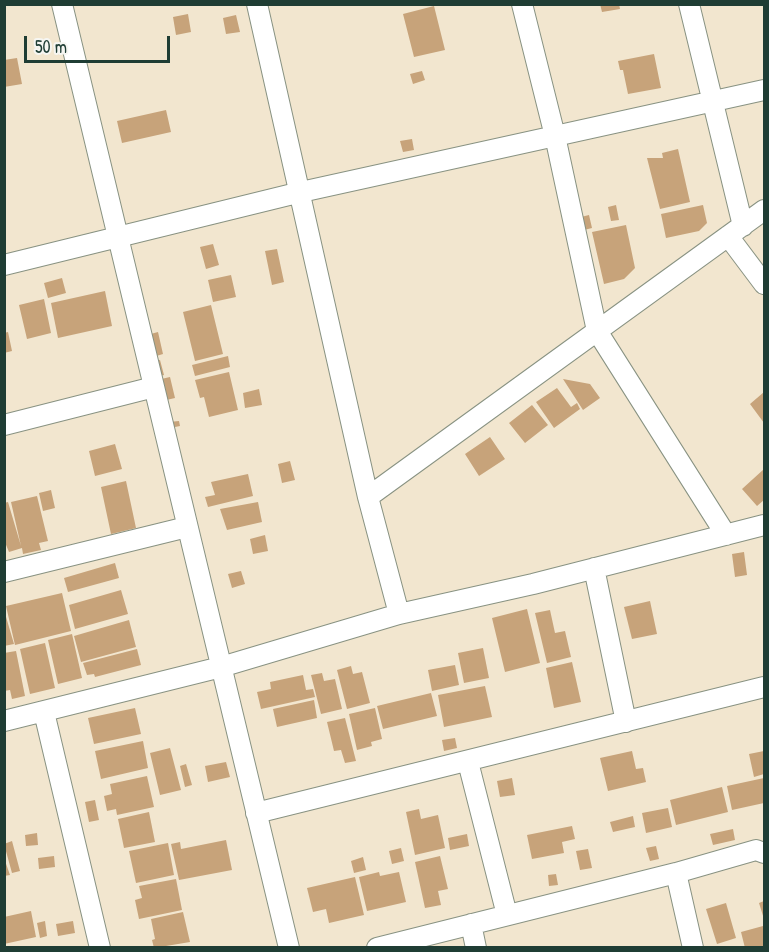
<!DOCTYPE html>
<style>
body{margin:0}
#map{position:relative;width:769px;height:952px;overflow:hidden;background:#f2e6cf;font-family:"Patrick Hand",sans-serif}
canvas{display:block}
.frame{position:absolute;inset:0;border:6px solid #1f3d34;pointer-events:none}
.scale{position:absolute;left:24px;top:36px;width:146px;height:27px;box-sizing:border-box;border:3px solid #1f3d34;border-top:0;padding-left:8px;font-size:18px;line-height:21px;white-space:nowrap;color:#1f3d34;-webkit-text-stroke:4px #f6f6f2;paint-order:stroke}
</style>
<div id="map">
<canvas width="769" height="952"></canvas>
<div class="frame"></div>
<div class="scale">50 m</div>
</div>
<script>
const context = document.querySelector('canvas').getContext('2d');
context.lineJoin = 'round';
function fillPath(path, color) { context.fillStyle = color; context.fill(path, 'evenodd'); }
function stroke(path, color, width, dash) { context.strokeStyle = color; context.lineWidth = width; context.lineCap = dash ? 'butt' : 'round'; context.setLineDash(dash || []); context.stroke(path); }
fillPath(new Path2D(`
 M600 4H619L620 9 602 12Z
 M434 6 445 50 414 57 403 14Z
 M188 14 191 32 176 35 173 17Z
 M236 15 240 32 226 34 223 18Z
 M654 54 661 88 628 94 623 70H620L618 61Z
 M17 58 22 84 4 87V60Z
 M422 71 425 80 413 84 410 74Z
 M166 110 171 132 122 143 117 121Z
 M412 139 414 150 403 152 400 141Z
 M678 149 690 202 660 209 647 158H663L662 153Z
 M616 205 619 220 611 221 608 207Z
 M703 205 707 223 699 231 666 238 661 214Z
 M589 215 592 228 584 230 581 217Z
 M626 225 635 268 624 279 604 284 592 232Z
 M213 244 219 265 206 269 200 247Z
 M277 249 284 282 272 285 265 251Z
 M231 275 236 297 213 302 208 280Z
 M62 278 66 293 48 298 44 283Z
 M105 291 112 326 58 338 51 303Z
 M44 299 51 333 27 339 19 305Z
 M211 305 223 354 195 361 183 312Z
 M8 332 12 351 4 353V333Z
 M158 332 163 354 153 357 147 335Z
 M228 356 230 367 195 376 192 365Z
 M160 360 164 375 156 377 152 362Z
 M229 372 238 410 209 417 204 397 200 398 195 380Z
 M170 377 175 398 162 401 157 380Z
 M563 379 590 384 600 398 583 410Z
 M557 388 571 407 577 403 580 409 554 428 536 402Z
 M259 389 262 405 245 408 243 393Z
 M764 392V423L750 404Z
 M532 405 548 425 525 443 509 423Z
 M179 421 180 426 170 428 169 422Z
 M490 437 505 459 479 476 465 454Z
 M115 444 122 469 95 476 89 451Z
 M290 461 295 480 282 483 278 464Z
 M764 469V500L757 506 742 489Z
 M248 474 253 496 208 507 205 497 215 495 211 482Z
 M126 481 136 528 111 534 101 487Z
 M51 490 55 508 43 511 39 493Z
 M37 496 48 541 39 543 41 550 23 554 22 548 9 552 4 540V503L8 502 21 546 11 502Z
 M258 502 262 522 227 530 220 509Z
 M265 535 268 551 253 554 250 539Z
 M744 552 747 575 735 577 732 554Z
 M115 563 119 578 68 592 64 578Z
 M241 571 245 584 232 588 228 574Z
 M121 590 128 614 75 629 69 605Z
 M62 593 71 631 15 645 6 606Z
 M650 601 657 634 632 639 624 607Z
 M527 609 540 663 505 672 492 618Z
 M4 610 14 644 4 646Z
 M550 610 555 633 565 631 571 657 547 663 535 613Z
 M129 620 136 647 81 662 74 636Z
 M72 634 82 678 58 684 48 640Z
 M45 643 55 688 30 694 20 649Z
 M483 648 489 678 464 683 458 653Z
 M137 649 141 665 95 677 94 674 87 675 83 663Z
 M16 651 25 696 12 699 10 690 4 691V653Z
 M572 662 581 702 554 708 546 668Z
 M455 665 459 685 432 691 428 670Z
 M351 666 353 674 362 672 370 703 347 709 337 670Z
 M322 673 324 681 335 679 342 709 321 714 311 675Z
 M303 675 306 690 313 689 315 697 261 709 257 692 271 689 270 682Z
 M485 686 492 717 444 727 438 695Z
 M431 693 437 716 383 729 377 706Z
 M314 700 317 718 277 727 273 709Z
 M135 708 141 734 94 744 88 718Z
 M375 708 382 739 371 742 372 746 357 750 349 714Z
 M345 718 356 761 345 763 341 750 334 751 327 722Z
 M455 738 457 748 444 751 442 740Z
 M143 741 148 768 101 779 95 751Z
 M170 748 181 790 160 795 150 753Z
 M632 751 636 769 643 768 646 782 608 791 600 758Z
 M764 751V774L754 777 749 754Z
 M226 762 230 777 208 782 205 766Z
 M186 764 192 785 185 787 180 766Z
 M147 776 154 807 117 815 116 809 107 811 104 796 112 794 110 784Z
 M512 778 515 795 500 797 497 781Z
 M764 778V803L732 810 727 786Z
 M722 787 728 812 676 825 670 800Z
 M95 800 99 820 89 822 85 802Z
 M668 808 672 827 646 833 642 813Z
 M419 809 421 819 438 815 445 848 415 855 406 812Z
 M149 812 155 842 124 848 118 819Z
 M633 816 635 827 613 832 610 822Z
 M572 826 575 839 562 842 564 853 532 859 527 835Z
 M733 829 735 840 713 845 710 834Z
 M37 833 38 845 26 846 25 835Z
 M467 834 469 846 450 850 448 838Z
 M226 840 232 870 179 880 171 844 180 842 181 849Z
 M12 841 20 871 12 873 4 844Z
 M168 843 174 875 136 883 129 851Z
 M656 846 659 859 650 861 646 848Z
 M401 848 404 861 392 864 389 851Z
 M588 849 592 868 580 870 576 851Z
 M54 856 55 867 39 869 38 858Z
 M440 856 448 889 438 891 441 905 425 908 415 862Z
 M363 857 366 870 354 873 351 861Z
 M4 858 10 875 4 876Z
 M379 872 380 876 399 872 406 902 367 911 359 877Z
 M556 874 558 885 549 886 548 875Z
 M355 877 364 915 329 923 326 909 313 912 307 888Z
 M176 879 182 910 139 919 135 900 142 898 139 886Z
 M764 901V919L759 903Z
 M726 903 736 938 717 944 706 909Z
 M31 911 36 937 4 944V917Z
 M183 912 190 942 154 948 152 940 155 939 151 919Z
 M45 921 47 936 40 938 37 923Z
 M73 921 75 933 58 936 56 924Z
 M763 926 764 948H745L741 932Z`), '#c7a37a');
const minor = new Path2D(`
 M62 4 289 948
 M257 4 368 497 399 614
 M522 4 555 136 597 331 726 535
 M689 4 743 226
 M728 236 764 284
 M4 265 301 192 764 90
 M4 425 154 387
 M368 497 764 210
 M594 568 626 722
 M4 572 187 527
 M44 712 100 948
 M4 721 221 667 399 614 533 584 764 525
 M468 762 507 915
 M256 813 764 687
 M676 873 693 948
 M471 924 476 948
 M377 948 676 873 756 850 764 853`);
stroke(minor, '#889282', 22);
stroke(minor, '#fff', 20);
</script>
